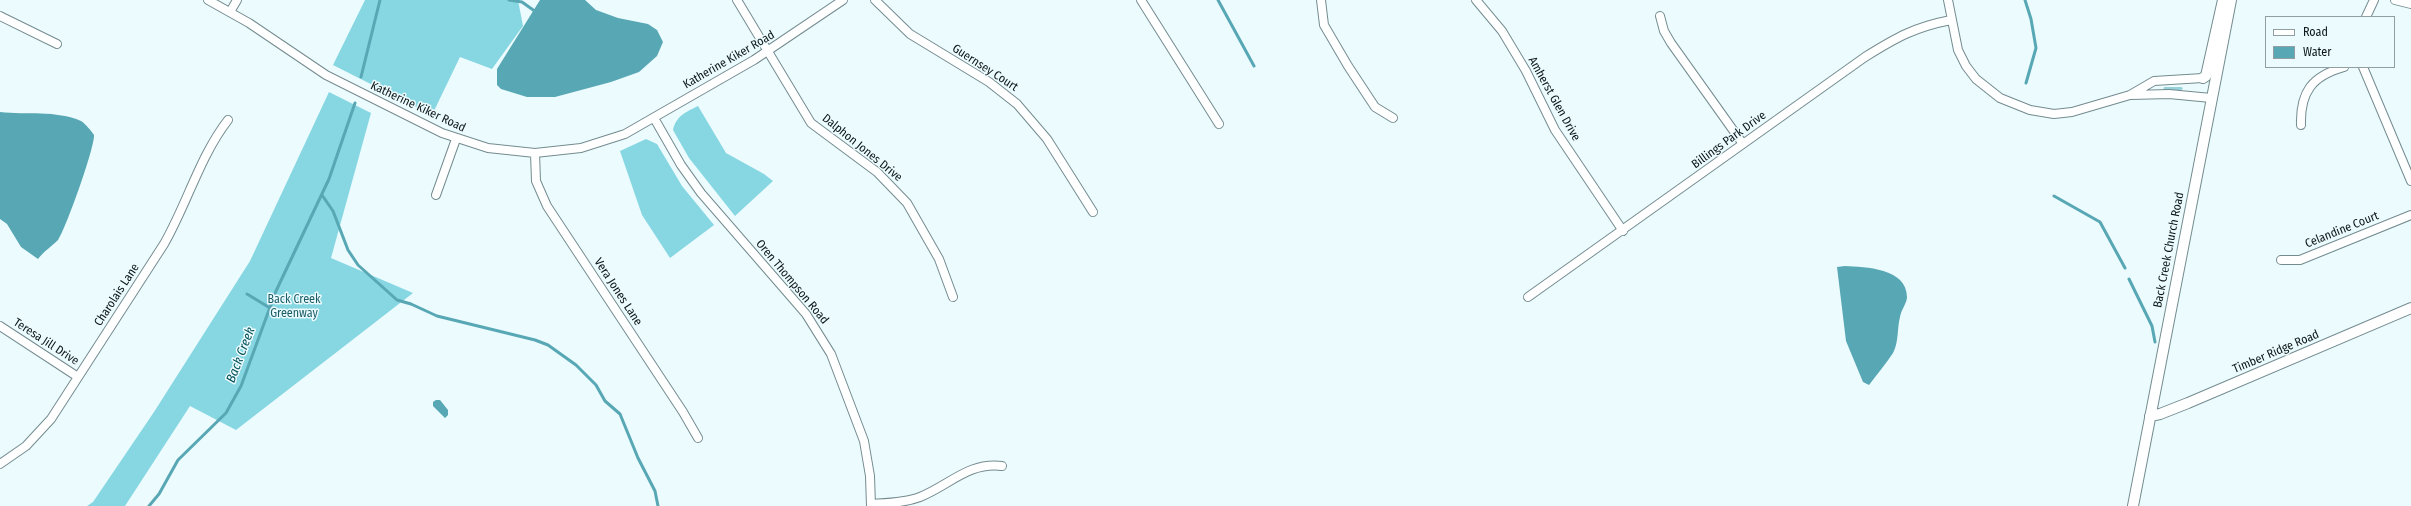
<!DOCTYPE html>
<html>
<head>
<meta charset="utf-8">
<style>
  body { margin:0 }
  #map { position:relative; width:2411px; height:506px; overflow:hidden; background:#ebfbfe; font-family:"Fira Sans Condensed",sans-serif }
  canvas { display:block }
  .legend { position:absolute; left:2265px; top:16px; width:130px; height:52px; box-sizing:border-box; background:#ebfbfe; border:1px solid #929fa2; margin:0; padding:5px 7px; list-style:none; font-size:12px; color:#0c1517 }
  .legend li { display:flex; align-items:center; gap:8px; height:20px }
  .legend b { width:20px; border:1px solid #929fa2 }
</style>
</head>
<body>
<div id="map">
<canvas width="2411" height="506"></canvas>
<ul class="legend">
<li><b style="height:5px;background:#fff"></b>Road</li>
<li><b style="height:11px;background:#58a7b4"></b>Water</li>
</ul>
</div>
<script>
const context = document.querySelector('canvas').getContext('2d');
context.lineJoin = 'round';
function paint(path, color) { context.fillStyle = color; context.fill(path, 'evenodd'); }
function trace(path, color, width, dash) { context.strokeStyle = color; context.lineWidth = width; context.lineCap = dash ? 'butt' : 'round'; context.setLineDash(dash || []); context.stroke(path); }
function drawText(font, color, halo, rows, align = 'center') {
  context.font = font + ' "Fira Sans Condensed",sans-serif'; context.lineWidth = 3; context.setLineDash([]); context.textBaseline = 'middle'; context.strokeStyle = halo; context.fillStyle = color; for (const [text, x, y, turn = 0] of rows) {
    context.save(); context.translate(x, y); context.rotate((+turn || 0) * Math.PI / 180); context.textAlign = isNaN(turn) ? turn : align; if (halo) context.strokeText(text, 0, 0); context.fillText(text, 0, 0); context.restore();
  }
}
paint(new Path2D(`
  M2164 87H2181L2183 88 2181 91H2163Z`), '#97d1db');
paint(new Path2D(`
  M365 0H518L523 26 492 69 460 57 432 115 333 65Z
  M329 92 371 113 331 258 413 293 236 430 190 406 125 506H87L93 502 154 412 250 261Z
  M698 106 726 153 764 174 773 181 735 216 689 158 673 130C676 116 686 112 698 106Z
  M646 139 657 144 682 186 714 225 670 258 642 215 620 151Z`), '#87d7e3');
paint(new Path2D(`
  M540 0H585L596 10 618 18 648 24 657 30 663 42 657 56 639 72 611 82 555 97H527L501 89 497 85V69Z
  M0 112C26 115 56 110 81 121 86 124 91 131 94 135 95 147 65 231 58 240 51 247 44 251 38 259L21 247 7 224 0 219Z
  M1845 266C1865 267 1907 268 1907 297 1907 303 1901 310 1900 317 1897 328 1899 342 1893 353 1886 364 1877 374 1869 385L1863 382 1846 341 1837 267Z
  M436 400H440L448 410V415L445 418 433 406V402Z`), '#58a7b4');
trace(new Path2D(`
  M509 0 522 2 536 12
  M1218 0 1254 66
  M2025 0 2031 19 2036 48 2026 83
  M361 77 380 0
  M322 195 333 211 348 250 358 265 397 300 411 304 437 316 535 340 548 345 576 365 596 385 605 401 620 414 638 458 655 491 658 506
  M2054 196 2100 222 2125 268
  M2129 279 2152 326 2155 342
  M247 294 270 308
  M149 506 159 494 178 460 226 413 241 386 276 291 329 179 355 103`), '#58a7b4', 3);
const minor = new Path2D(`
  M208 0 249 23 326 75 442 133 488 148 535 153 581 148 625 134 754 60 843 0
  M737 0 811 123 877 172 907 203 939 259 953 297
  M875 0 910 34 989 82 1017 104 1047 139 1093 212
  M1141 0 1219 124
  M1321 0 1324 25 1348 66 1375 107 1393 118
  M1476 0 1502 31 1526 71 1555 130 1623 231
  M1948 0 1958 50 1966 66 1976 79 2000 98 2030 110 2054 114 2072 112 2130 95 2154 81 2203 78
  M2395 0 2411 4
  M230 12 237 0
  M0 16 57 44
  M1660 16 1664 31 1671 43 1743 144
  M2366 17 2374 0
  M2363 67 2411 181
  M2131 95 2169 94 2211 98
  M654 118 681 165 701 193 806 314 831 354 864 441 870 476 871 506
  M2301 125C2300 92 2312 76 2344 67
  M535 153 536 181 547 206 683 412 698 438
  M436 195 456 139
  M2281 260H2300L2411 215
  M1528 297 1865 57C1897 37 1915 27 1951 20
  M0 326 78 377
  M0 464 26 446 51 419 164 244C187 204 200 156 228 120
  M871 504C887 503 904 503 920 497 950 485 968 462 1002 466`);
const tertiary = new Path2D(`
  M2203 78 2206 76 2223 0
  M2150 416 2160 414 2188 403 2411 308
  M2133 506 2231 0`);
trace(minor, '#748c90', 10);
trace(tertiary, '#748c90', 12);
trace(minor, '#fff', 8);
trace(tertiary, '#fff', 10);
drawText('12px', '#0c1517', '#ebfbfe', [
  ["Katherine Kiker Road",729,60,-30],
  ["Guernsey Court",985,68,33],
  ["Amherst Glen Drive",1554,99,61],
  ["Katherine Kiker Road",418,107,25],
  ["Billings Park Drive",1729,140,-36],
  ["Dalphon Jones Drive",862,148,39],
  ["Celandine Court",2342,230,-22],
  ["Back Creek Church Road",2169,250,-79],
  ["Oren Thompson Road",792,282,50],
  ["Vera Jones Lane",618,292,57],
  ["Charolais Lane",117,295,-57],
  ["Teresa Jill Drive",46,342,33],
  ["Timber Ridge Road",2276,352,-23]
]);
drawText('12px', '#1b5d67', '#ebfbfe', [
  ["Back Creek",294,300],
  ["Greenway",294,314]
]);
drawText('italic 13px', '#024e57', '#ebfbfe', [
  ["Back Creek",241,355,-69]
]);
</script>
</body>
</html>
